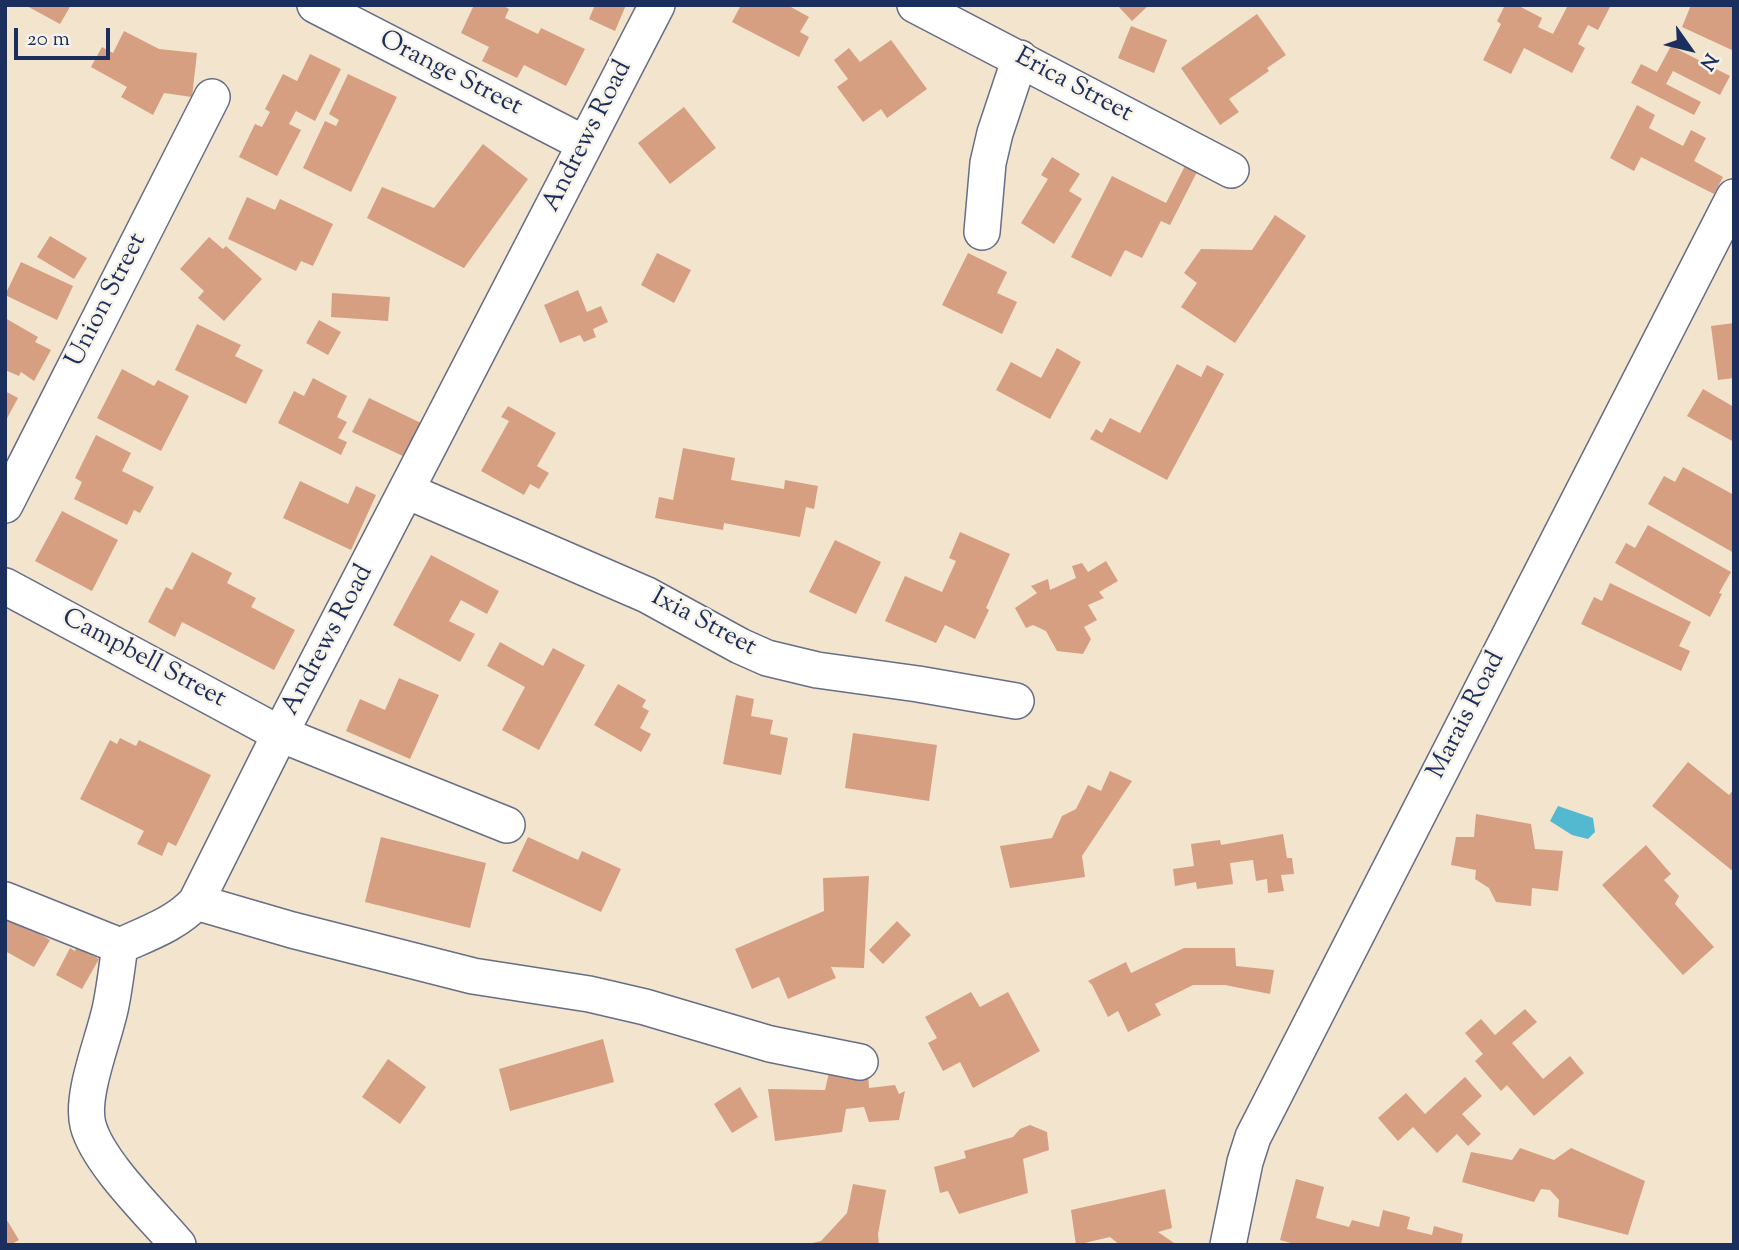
<!DOCTYPE html>
<html>
<head>
<meta charset="utf-8">
<style>
  body { margin:0 }
  #map { position:relative; width:1739px; height:1250px; overflow:hidden; background:#f3e4cd; font-family:"Sorts Mill Goudy",serif }
  canvas { display:block }
  .frame { position:absolute; inset:0; border:7px solid #1b2f5e; pointer-events:none }
  .north { position:absolute; left:1655px; top:14px; width:70px; height:70px; -webkit-text-stroke:5px #f7f3e8; paint-order:stroke; rotate:124deg; font-size:19px; font-weight:700; line-height:28px; text-align:center; color:#1b2f5e }
  .north::after { content:''; display:block; margin:auto; width:24px; height:32px; background:#1b2f5e; clip-path:polygon(50% 0,100% 100%,50% 72%,0 100%) }
  .scale { position:absolute; left:14px; top:28px; width:96px; height:32px; box-sizing:border-box; border:4px solid #1b2f5e; border-top:0; padding-left:9px; font-size:21px; line-height:24px; white-space:nowrap; color:#1b2f5e; -webkit-text-stroke:5px #f7f3e8; paint-order:stroke }
</style>
</head>
<body>
<div id="map">
<canvas width="1739" height="1250"></canvas>
<div class="frame"></div>
<div class="north">N</div>
<div class="scale">20 m</div>
</div>
<script>
const context = document.querySelector('canvas').getContext('2d');
context.lineJoin = 'round';
function paint(path, color) { context.fillStyle = color; context.fill(path, 'evenodd'); }
function trace(path, color, width, dash) { context.strokeStyle = color; context.lineWidth = width; context.lineCap = dash ? 'butt' : 'round'; context.setLineDash(dash || []); context.stroke(path); }
function drawText(font, color, halo, rows, align = 'center') {
  context.font = font + ' "Sorts Mill Goudy",serif'; context.lineWidth = 5; context.setLineDash([]); context.textBaseline = 'middle'; context.strokeStyle = halo; context.fillStyle = color; for (const [text, x, y, turn = 0] of rows) {
    context.save(); context.translate(x, y); context.rotate((+turn || 0) * Math.PI / 180); context.textAlign = isNaN(turn) ? turn : align; if (halo) context.strokeText(text, 0, 0); context.fillText(text, 0, 0); context.restore();
  }
}
paint(new Path2D(`
  M1558 806 1593 818 1595 832 1588 839 1572 835 1550 821Z`), '#52b9d0');
paint(new Path2D(`
  M25 5H71L60 24Z
  M474 5H502L509 9 505 18 538 34 541 28 585 49 566 86 524 65 517 78 482 61 489 47 461 33Z
  M595 5H626L615 31 589 19Z
  M741 5H792L791 7 809 17 800 32 809 37 799 57 732 22Z
  M1117 5H1149L1132 21Z
  M1505 5H1517L1542 18 1538 27 1553 34 1568 5 1610 7 1598 30 1588 25 1578 44 1585 48 1572 73 1524 48 1511 74 1483 60 1501 24 1497 21Z
  M1691 5H1734V51L1682 27Z
  M1257 14 1286 55 1267 68 1269 71 1229 99 1239 112 1220 125 1181 68Z
  M1131 26 1167 40 1154 73 1118 58Z
  M124 31 159 49 197 53 192 97 164 93 153 115 121 97 127 87 91 67 102 47 113 53Z
  M891 40 927 89 887 118 881 109 863 122 837 87 848 79 834 60 849 48 860 62Z
  M1671 46 1730 76 1720 95 1673 71 1666 84 1701 102 1694 115 1631 83 1641 64 1657 72Z
  M310 54 341 69 315 121 296 111 289 124 301 130 277 176 239 157 255 124 262 127 270 112 265 109 283 74 297 81Z
  M348 74 397 97 351 192 303 168 325 121 336 126 339 120 329 114Z
  M1637 105 1655 115 1649 128 1683 146 1691 130 1706 138 1694 161 1723 177 1714 194 1641 157 1634 171 1610 158Z
  M684 107 716 148 670 184 638 143Z
  M483 144 528 179 464 268 367 218 382 187 434 208Z
  M1052 157 1080 174 1069 191 1082 199 1054 244 1021 223 1048 179 1041 175Z
  M1185 166 1197 172 1170 225 1161 221 1142 258 1125 250 1111 277 1071 257 1112 176 1166 203Z
  M247 197 275 210 280 199 333 224 313 266 301 261 296 271 228 239Z
  M1275 215 1306 236 1235 343 1181 307 1197 283 1184 273 1201 249 1252 250Z
  M50 236 87 258 74 279 37 257Z
  M209 237 223 249 226 246 262 279 224 321 198 298 204 291 180 269Z
  M657 253 691 270 674 303 641 285Z
  M968 253 1007 272 997 293 1017 302 1002 334 942 305Z
  M21 262 73 286 57 320 5 295Z
  M578 290 587 312 601 306 608 322 593 329 596 337 584 342 580 335 560 343 544 305Z
  M332 293 390 297 388 321 331 317Z
  M5 318 38 337 35 342 51 350 34 381 21 372 19 376 5 370Z
  M319 320 341 332 328 355 306 343Z
  M1734 323V378L1718 380 1711 326Z
  M197 324 241 345 235 356 263 370 246 404 175 370Z
  M1057 348 1081 362 1050 419 996 390 1011 362 1041 378Z
  M1177 364 1201 377 1207 365 1224 374 1167 480 1090 439 1096 429 1102 433 1110 418 1140 433Z
  M122 369 154 386 158 380 189 396 161 451 97 418Z
  M313 378 347 396 337 417 347 422 338 438 347 442 341 455 278 423 294 391 304 396Z
  M1703 389 1734 407V442L1687 416Z
  M5 391 18 398 5 422Z
  M369 398 423 424 407 458 352 432Z
  M508 406 556 433 537 466 549 473 539 489 530 484 524 495 481 471 509 421 501 417Z
  M96 435 131 453 122 471 154 487 140 513 134 510 127 525 74 499 82 482 75 478Z
  M683 448 735 458 731 480 784 489 785 480 818 486 814 509 806 507 800 537 724 523 723 530 655 518 659 497 673 500Z
  M1683 467 1734 495V553L1648 504 1664 476 1675 482Z
  M300 481 348 504 356 486 376 495 351 550 283 518Z
  M62 511 118 540 92 591 35 561Z
  M1648 525 1731 572 1719 593 1722 594 1710 617 1615 563 1626 543 1635 548Z
  M960 532 1010 554 986 608 989 610 975 639 945 625 936 643 885 621 905 576 942 592 956 561 949 558Z
  M835 540 881 562 856 614 809 592Z
  M192 552 232 573 227 583 256 598 251 607 295 630 274 670 182 622 175 637 148 622 166 587 172 590Z
  M431 555 499 591 487 614 461 600 449 621 475 634 460 662 393 625Z
  M1106 561 1118 581 1099 592 1104 598 1088 605 1097 620 1084 627 1091 639 1083 654 1057 651 1046 631 1033 625 1026 628 1015 608 1037 593 1031 586 1048 579 1050 590 1076 578 1072 566 1082 563 1088 572Z
  M1610 583 1691 622 1679 646 1690 651 1681 671 1581 624 1594 597 1602 601Z
  M500 642 543 666 553 648 585 665 539 750 502 730 525 687 487 666Z
  M399 678 439 695 410 759 346 731 360 699 385 710Z
  M618 684 646 700 642 707 649 711 640 728 651 734 641 752 594 725Z
  M736 695 754 699 751 716 773 720 770 734 788 738 781 775 723 764Z
  M853 733 937 745 929 801 845 788Z
  M120 738 136 746 139 740 211 775 176 846 168 842 162 856 137 844 144 831 80 799 110 740 117 744Z
  M1688 762 1729 795 1734 789V872L1652 806Z
  M1110 771 1132 781 1082 856 1085 877 1010 888 1000 846 1052 838 1062 816 1076 809 1088 785 1101 791Z
  M1476 814 1531 824 1535 849 1563 851 1558 891 1532 888 1531 906 1496 902 1489 888 1475 879 1476 870 1451 865 1456 837H1474Z
  M1283 834 1287 858H1292L1294 874 1281 875 1284 891 1268 893 1267 879 1256 881 1253 860 1230 863 1233 884 1197 889 1196 882 1175 886 1173 869 1194 866 1191 844 1220 840 1221 845Z
  M381 837 486 863 470 928 365 902Z
  M528 837 578 860 582 851 621 869 601 912 512 871Z
  M1646 845 1671 874 1664 880 1679 896 1675 904 1714 947 1683 975 1602 885Z
  M869 876 864 968 831 967 836 978 788 999 779 977 752 989 735 949 824 911 823 878Z
  M5 914 50 940 34 967 5 951Z
  M897 921 911 935 883 964 869 950Z
  M77 947 99 959 82 989 56 975 70 948 75 951Z
  M1184 948H1235L1236 966 1274 970 1270 994 1225 985H1193L1155 1004 1161 1015 1128 1032 1118 1011 1108 1017 1092 985 1088 981 1126 962 1131 973Z
  M971 992 980 1007 1008 992 1040 1051 973 1088 960 1062 943 1071 928 1043 937 1038 925 1017Z
  M1525 1009 1537 1022 1512 1043 1543 1079 1570 1056 1584 1073 1534 1116 1507 1085 1501 1091 1475 1061 1483 1054 1465 1033 1481 1019 1495 1035Z
  M603 1039 614 1082 510 1111 499 1069Z
  M388 1059 426 1087 400 1124 362 1097Z
  M830 1068 868 1073 869 1088 895 1085 899 1094 905 1091 899 1120 869 1122 864 1107 846 1109 842 1132 775 1141 768 1089 825 1090Z
  M1465 1077 1482 1096 1462 1114 1481 1134 1468 1146 1457 1134 1437 1153 1413 1127 1398 1141 1378 1118 1406 1093 1425 1114Z
  M740 1087 758 1117 732 1133 714 1104Z
  M1030 1125 1047 1132 1049 1150 1023 1159 1028 1193 959 1214 948 1191 940 1193 934 1167 966 1158 964 1151 1013 1137 1020 1129Z
  M1520 1148 1554 1160 1571 1148 1645 1181 1628 1235 1558 1217 1559 1200 1550 1190 1541 1189 1534 1202 1462 1182 1471 1152 1512 1160Z
  M1296 1179 1324 1187 1316 1218 1349 1227 1352 1220 1379 1227 1383 1210 1410 1217 1407 1229 1432 1235 1434 1226 1463 1234 1461 1245H1298L1280 1240Z
  M853 1184 886 1190 878 1234 879 1245H803L821 1241 847 1213Z
  M1165 1189 1172 1228 1158 1232 1177 1245H1120L1110 1237 1076 1245 1071 1210Z
  M5 1217 19 1240 10 1245H5Z`), '#d69f82');
const minor = new Path2D(`
  M315 5 585 144
  M915 5 1231 170
  M982 232 988 163 995 133 1020 58
  M407 491 647 595 740 646 767 658 817 670 918 684 1016 701
  M5 505 212 97
  M5 586 280 734 507 825
  M5 900 120 946
  M196 902 292 930 473 976 589 994 645 1007 770 1044 860 1062
  M178 1245C152 1214 98 1163 88 1125 80 1094 105 1037 111 1005 115 985 117 966 120 946 146 934 176 924 196 902L280 734 657 5
  M1228 1245 1245 1162 1253 1137 1734 197`);
trace(minor, '#676e85', 38);
trace(minor, '#fff', 35);
drawText('26px', '#1b2f5e', '#f7f3e8', [
  ["Orange Street",450,75,27],
  ["Erica Street",1073,87,28],
  ["Andrews Road",589,137,-63],
  ["Union Street",108,301,-63],
  ["Ixia Street",703,624,28],
  ["Andrews Road",329,641,-62],
  ["Campbell Street",143,660,28],
  ["Marais Road",1468,716,-63]
]);
</script>
</body>
</html>
